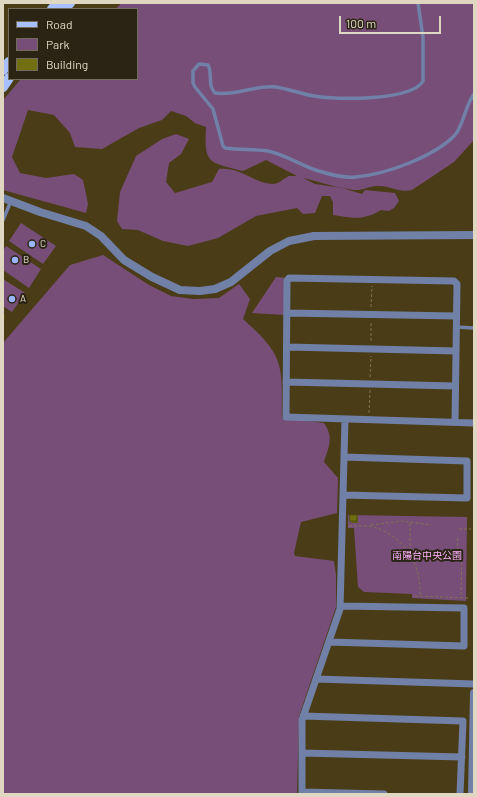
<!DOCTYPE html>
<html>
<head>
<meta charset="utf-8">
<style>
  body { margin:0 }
  #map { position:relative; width:477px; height:797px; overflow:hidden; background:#4b3c18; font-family:Barlow,sans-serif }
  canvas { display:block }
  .frame { position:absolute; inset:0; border:4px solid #e0d7c3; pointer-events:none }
  .legend { position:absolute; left:8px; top:8px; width:130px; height:72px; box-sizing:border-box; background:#2b2415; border:1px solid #736c5b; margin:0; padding:5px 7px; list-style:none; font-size:12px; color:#e0d7c3 }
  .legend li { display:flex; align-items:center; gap:8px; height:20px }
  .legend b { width:20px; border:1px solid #736c5b }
  .scale { position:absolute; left:339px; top:16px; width:102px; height:18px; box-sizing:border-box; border:2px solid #e0d7c3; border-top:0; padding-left:5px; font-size:12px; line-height:14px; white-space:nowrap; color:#e0d7c3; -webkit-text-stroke:3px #2b2415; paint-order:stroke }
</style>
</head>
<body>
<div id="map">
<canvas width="477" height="797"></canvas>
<div class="frame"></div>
<ul class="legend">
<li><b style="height:5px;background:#a8c1fe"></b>Road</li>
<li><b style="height:11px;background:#774e77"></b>Park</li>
<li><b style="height:11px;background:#726f13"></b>Building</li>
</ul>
<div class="scale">100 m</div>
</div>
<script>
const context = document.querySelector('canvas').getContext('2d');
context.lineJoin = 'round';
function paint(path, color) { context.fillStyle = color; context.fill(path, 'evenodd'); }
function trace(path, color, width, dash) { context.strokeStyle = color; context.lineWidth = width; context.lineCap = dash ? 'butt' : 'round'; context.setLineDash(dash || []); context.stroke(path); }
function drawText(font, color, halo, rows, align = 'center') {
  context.font = font + ' Barlow,"Noto Sans JP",sans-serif'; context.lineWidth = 4; context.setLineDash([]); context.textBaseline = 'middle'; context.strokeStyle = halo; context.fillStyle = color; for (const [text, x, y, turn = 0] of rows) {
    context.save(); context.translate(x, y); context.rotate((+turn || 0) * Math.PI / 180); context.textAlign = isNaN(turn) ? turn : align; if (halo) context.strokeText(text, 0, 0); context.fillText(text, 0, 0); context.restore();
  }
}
paint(new Path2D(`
  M121 3H474V140L454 162 412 190C399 193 391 186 379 186 371 185 362 191 354 190 337 188 320 182 303 178L315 184 342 188 362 194 365 190 395 193 399 201 394 208 389 211 381 210C363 221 353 218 333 215V202L330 196H322L315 213 303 214 297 208 256 216 218 238 188 246 163 241 138 230 122 229 117 221 120 192 136 156 162 139 176 134 189 139 181 154 169 163 166 182 175 193 212 182 219 169C241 167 253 183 272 184 279 184 283 179 289 176 291 176 296 176 297 176L266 160 243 171C209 162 204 165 206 127L195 123 186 116 171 111 162 120 139 128 102 149 75 147 70 133 54 115 28 110 12 157 20 173 46 178 74 174 83 180 88 204 86 213 3 190V100L21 79H137V9H116Z
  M21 223 56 246 43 264 9 241Z
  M6 246 41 269 29 288 3 270V251Z
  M103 255 149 285 171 296 193 299 219 298 239 284 250 299 243 319C285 356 282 365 282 418L324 423C334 438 329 446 324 462L338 478 337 513 301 522 294 553 295 556 334 561 336 575V607L299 716 297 794H3V343L70 265Z
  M276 277 286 278 285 315 252 313Z
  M3 279 25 293 12 312 3 306Z
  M348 515 467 517 466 601 412 598V594L364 592 358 587 354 528H348Z`), '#774e77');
trace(new Path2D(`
  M371 307 372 286
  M371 341V322
  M370 377 371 356
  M369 413 370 390
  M371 525 402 521 431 525
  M349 526H368
  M369 526C402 533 422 563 420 596
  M459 529H471
  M408 551H462L461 598
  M410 551V522
  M457 551 458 536
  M415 596 469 598`), '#807355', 1, [3, 2]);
trace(new Path2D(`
  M418 3 423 37V81C412 101 336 100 314 96 301 94 289 89 276 87 255 85 235 96 215 93 207 85 213 74 208 65L199 64 193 71V83L195 87 213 109 223 146 225 148C239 150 254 149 268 151 287 155 303 167 322 172 332 175 344 178 355 177 384 175 434 157 455 135 464 124 465 106 474 94
  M3 220 11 201
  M456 327 474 328`), '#7180a6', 3.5);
trace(new Path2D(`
  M287 313 456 316
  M287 347 456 351
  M286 382 455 386
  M455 422 457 284 454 281 289 278 287 281 286 417 474 423
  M343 495 467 498V461L344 457
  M329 642 464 646V608L341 606
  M316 679 474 684
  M303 716 463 721 460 794
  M302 753 462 757
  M302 792 384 794
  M302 794V720L340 609 345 419`), '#7180a6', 7);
trace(new Path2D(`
  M3 198 40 212 86 226 101 236 124 260 152 277 180 290 200 291 215 289 231 282 270 251 289 241 314 236 474 235
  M472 794 474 693`), '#7180a6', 8);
trace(new Path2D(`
  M52 9 58 3
  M64 9 70 3
  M3 70 9 62
  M3 87 9 78`), '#a8c1fe', 10);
paint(new Path2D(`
  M357 515 358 517V523H351L350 521Z`), '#625f10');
paint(new Path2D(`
  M3 312 6 317 3 322Z`), '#504e0d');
const building = new Path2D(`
  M350 515H357V521H350Z`);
paint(building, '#726f13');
trace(building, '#504e0d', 1);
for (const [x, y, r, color] of [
  [32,244,4,"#99b5fd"],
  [15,260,4,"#99b5fd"],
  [12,299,4,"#99b5fd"]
]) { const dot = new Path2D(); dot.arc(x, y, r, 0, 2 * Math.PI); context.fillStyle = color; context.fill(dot); trace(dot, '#2b2415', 1.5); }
drawText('10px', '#e0d7c3', '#2b2415', [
  ["C",40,244],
  ["B",23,260],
  ["A",20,299]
], 'left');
drawText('10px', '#fcb0fb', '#2b2415', [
  ["南陽台中央公園",427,556]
]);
</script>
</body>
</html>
